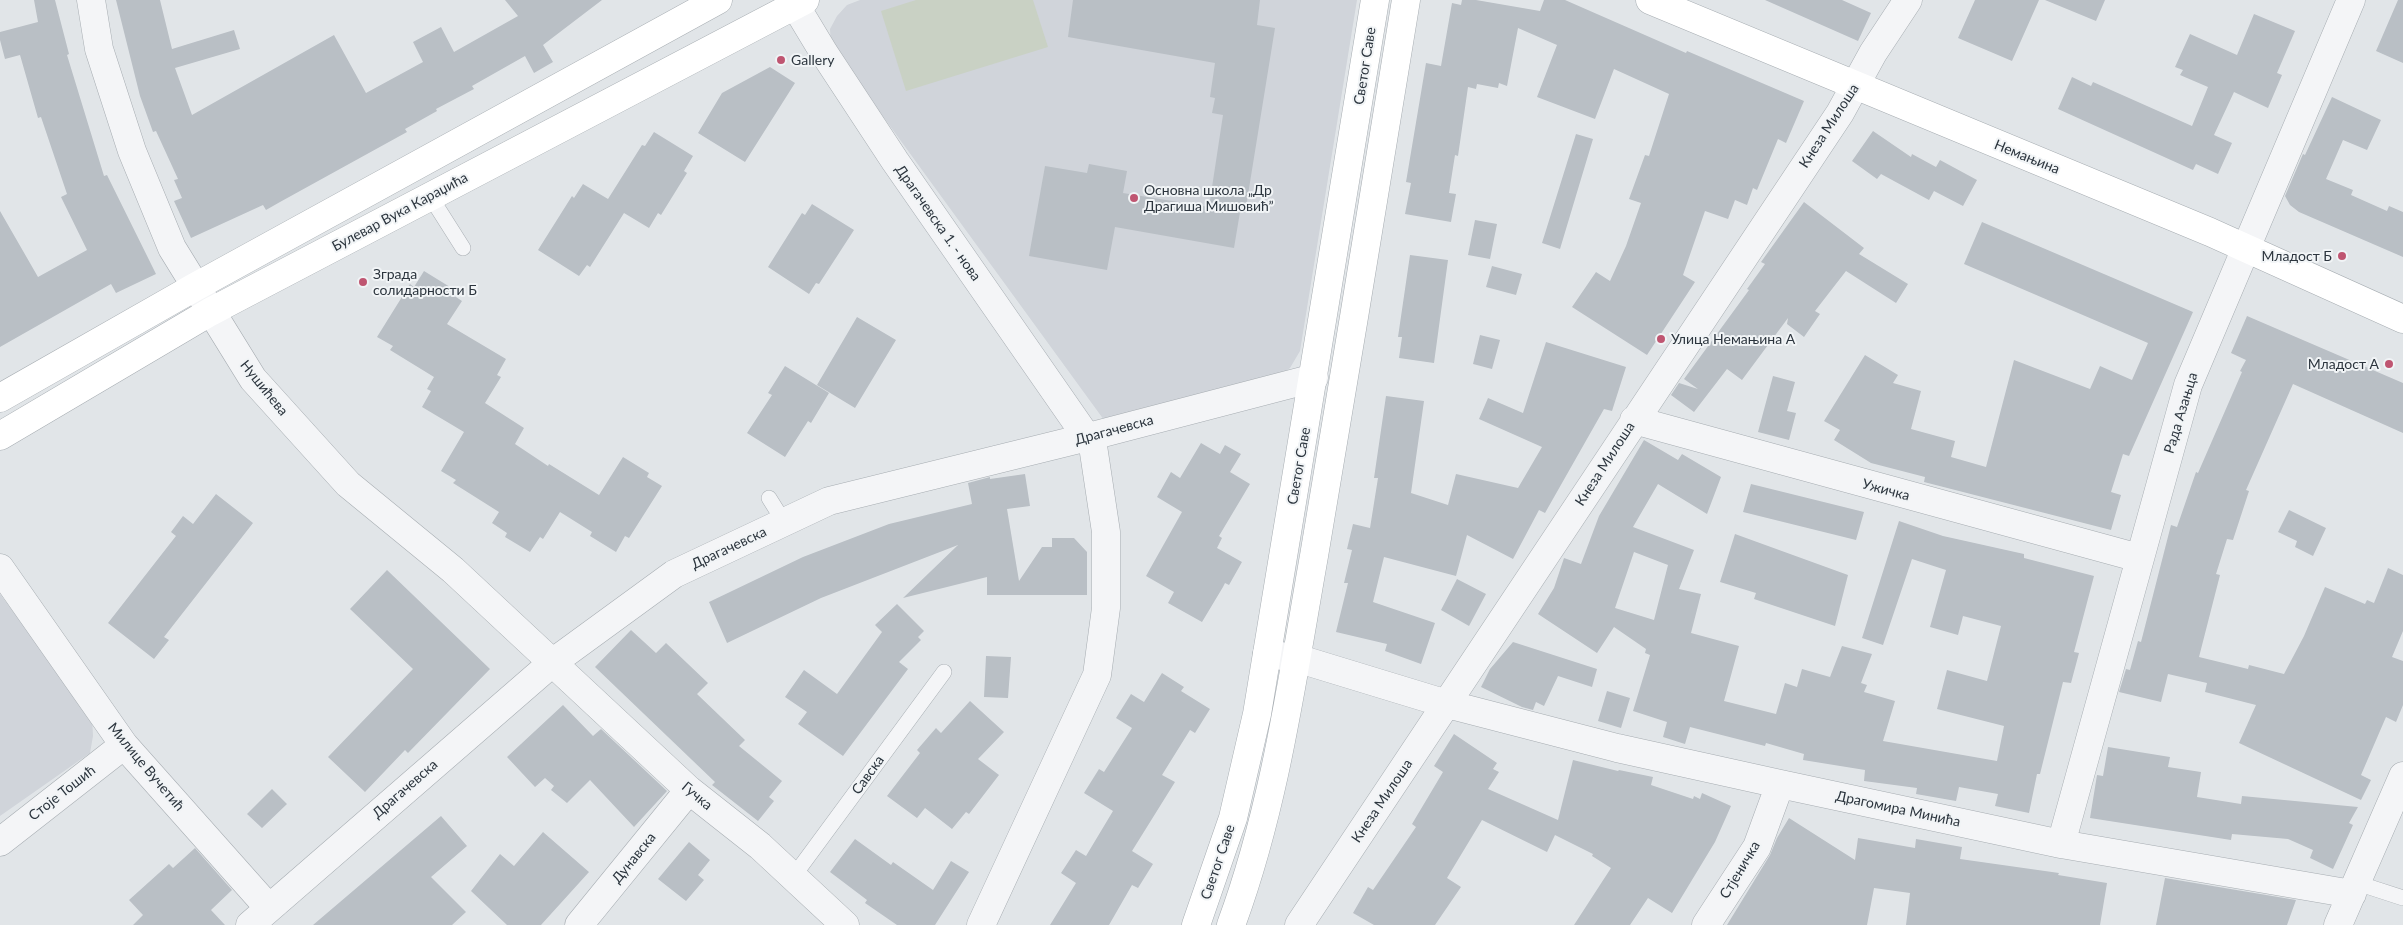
<!DOCTYPE html>
<html>
<head>
<meta charset="utf-8">
<style>
  body { margin:0 }
  canvas { display:block; background:#e1e5e8 }
</style>
</head>
<body>
<canvas width="2403" height="925"></canvas>
<script>
const context = document.querySelector('canvas').getContext('2d');
context.lineJoin = 'round';
function paint(path, color) { context.fillStyle = color; context.fill(path, 'evenodd'); }
function trace(path, color, width, dash) { context.strokeStyle = color; context.lineWidth = width; context.lineCap = dash ? 'butt' : 'round'; context.setLineDash(dash || []); context.stroke(path); }
function drawText(font, color, halo, rows, align = 'center') {
  context.font = font + ' Lato,sans-serif'; context.lineWidth = 4; context.setLineDash([]); context.textBaseline = 'middle'; context.strokeStyle = halo; context.fillStyle = color; for (const [text, x, y, turn = 0] of rows) {
    context.save(); context.translate(x, y); context.rotate((+turn || 0) * Math.PI / 180); context.textAlign = isNaN(turn) ? turn : align; if (halo) context.strokeText(text, 0, 0); context.fillText(text, 0, 0); context.restore();
  }
}
paint(new Path2D(`
  M860 0H1357L1300 351 1290 368 1277 378 1104 420 831 45 830 29 837 16 847 5Z
  M0 594 92 717 93 736 90 753 0 816Z`), '#d0d4da');
paint(new Path2D(`
  M916 0H1033L1048 47 906 91 881 11Z`), '#c9d1c4');
paint(new Path2D(`
  M34 0H55L69 54 67 55 104 176 107 175 156 274 116 293 111 284 0 347V211L38 277 87 250 61 197 67 194 41 117 38 118 20 55 5 59 0 40V32L38 22Z
  M116 0H160L172 49 234 30 240 49 175 68 192 115 334 35 366 93 423 62 413 42 441 27 454 52 518 16 505 0H602L543 45 553 62 534 73 525 56 472 86 474 89 436 109 437 111 405 129 407 132 280 202 266 210 263 205 191 238 174 201 182 198 174 180 178 179 156 131 153 132 140 96Z
  M1073 0H1260L1257 25 1275 28 1245 213 1240 212 1234 248 1115 227 1107 270 1029 256 1045 166 1087 173 1089 164 1127 171 1123 193 1209 207 1223 115 1212 113 1215 98 1210 97 1215 63 1068 37Z
  M1462 0H1476L1540 11 1544 0H1565L1686 53 1687 51 1804 101 1786 143 1778 139 1757 190 1753 188 1747 205 1735 200 1728 219 1705 211 1683 275 1695 282 1647 355 1572 307 1596 272 1610 281 1626 246 1641 203 1629 199 1645 155 1649 156 1669 94 1614 69 1595 119 1537 97 1557 45 1518 28 1507 86 1499 83 1498 88 1477 84 1476 89 1468 87 1458 156 1455 155 1449 193 1456 194 1451 222 1405 214 1411 183 1406 182 1426 63 1441 66 1452 3 1461 5Z
  M1765 0H1842L1871 13 1858 41Z
  M1975 0H2039L2012 61 1958 38Z
  M2045 0H2105L2096 21Z
  M2398 0H2403V63L2376 51Z
  M2254 14 2295 31 2277 73 2282 75 2268 108 2234 92 2214 135 2232 143 2218 174 2196 164 2193 170 2058 109 2072 77 2091 86 2093 82 2192 126 2208 87 2180 75 2183 70 2175 67 2190 34 2237 55Z
  M770 67 795 83 745 162 698 133 722 93Z
  M2332 97 2381 120 2367 150 2343 140 2326 179 2353 190 2351 195 2387 211 2389 206 2403 212V257L2299 212 2290 205 2285 196 2303 154 2305 155Z
  M1873 131 1911 157 1912 154 1936 167 1940 160 1977 180 1963 206 1934 191 1929 200 1881 174 1877 179 1852 161Z
  M654 132 693 156 684 171 687 173 661 215 658 213 649 228 624 213 590 267 587 265 579 276 538 250 572 196 574 198 583 184 608 199 642 145 645 146Z
  M1576 134 1593 139 1560 249 1542 243Z
  M1804 202 1864 248 1859 254 1908 284 1896 303 1846 271 1815 311 1820 314 1804 337 1787 324 1788 318 1742 380 1727 369 1694 412 1671 395 1679 383 1698 389 1684 379 1749 290 1747 289 1765 264 1761 262Z
  M812 204 854 230 819 284 816 283 809 294 768 267 802 213 805 215Z
  M1475 220 1497 224 1490 259 1468 255Z
  M1982 222 2193 312 2129 456 2123 454 2111 492 2121 495 2111 530 1924 482 1925 477 1871 463 1834 440 1840 430 1824 421 1865 355 1898 375 1893 383 1921 391 1911 429 1955 441 1951 457 1986 467 2014 360 2090 389 2100 366 2132 380 2148 343 1964 264Z
  M1410 255 1448 260 1434 363 1399 358 1402 337H1398Z
  M1492 266 1522 274 1516 295 1486 287Z
  M424 271 450 287 447 291 462 301 447 324 506 359 497 375 501 377 485 403 524 428 515 444 548 466 549 464 599 495 623 457 649 473 647 477 662 486 629 538 625 536 616 552 590 536 592 532 560 512 543 539 540 537 530 552 505 537 507 533 492 523 499 512 453 483 456 480 441 471 464 432 422 407 431 391 427 389 434 377 390 350 393 346 377 337 410 284 414 287Z
  M2247 316 2403 383V433L2293 384 2246 490 2249 491 2233 540 2227 539 2216 574 2220 575 2199 657 2248 669 2249 665 2284 674 2304 636 2325 587 2365 604 2367 600 2374 603 2388 568 2403 575V631L2392 657 2403 661V705L2396 722 2386 717 2361 775 2371 780 2361 800 2239 743 2256 705 2205 692 2207 683 2168 674 2161 702 2119 692 2126 669 2130 670 2138 641 2141 642 2171 525 2177 527 2196 472 2198 473 2242 372 2240 371 2246 360 2231 353Z
  M857 317 896 340 855 408 817 385Z
  M1480 335 1500 340 1492 369 1473 364Z
  M1546 342 1626 367 1612 411 1604 409 1545 513 1539 510 1513 559 1467 535 1456 576 1384 557 1373 602 1435 623 1421 664 1385 651 1387 644 1336 632 1348 583H1344L1352 550 1347 549 1353 524 1370 528 1378 478H1374L1386 396 1424 401 1411 493 1448 505 1456 474 1518 488 1542 447 1479 419 1488 398 1523 413Z
  M785 366 829 393 811 423 808 421 785 457 747 433 772 395 768 393Z
  M1773 376 1795 382 1787 411 1796 413 1789 440 1758 432Z
  M1644 440 1678 460 1682 454 1721 477 1707 514 1658 484 1633 527 1694 550 1679 589 1701 594 1691 633 1739 646 1724 701 1776 714 1785 683 1797 687 1802 669 1830 677 1842 646 1872 654 1861 683 1867 685 1864 692 1895 701 1883 741 1997 761 2004 726 1937 709 1947 670 1987 681 2001 626 1963 616 1958 635 1930 627 1946 570 1912 559 1883 645 1862 638 1899 521 1943 536 2024 554V558L2094 576 2074 652 2079 653 2071 683 2063 682 2040 774H2037L2029 813 1995 806 1998 794 1959 787 1956 801 1916 794 1917 788 1864 781 1865 770 1803 760 1804 754 1766 743 1765 746 1690 727 1685 744 1663 737 1667 722 1633 711 1650 655 1645 653 1646 649 1614 627 1597 653 1538 614 1554 588 1564 558 1581 564 1599 516ZM1634 552 1668 565 1654 620 1615 608Z
  M1201 443 1220 454 1225 445 1241 454 1230 472 1250 484 1219 536 1222 538 1217 548 1242 562 1229 585 1225 583 1223 587 1202 622 1168 603 1174 592 1146 576 1182 512 1157 497 1171 472 1180 478Z
  M1025 474 1030 506 1007 509 1019 581 1042 547H1052V538H1074L1087 552V595H987V577L903 598 958 545 821 598 727 643 709 602 803 557 889 524 972 504 968 483 990 477V479Z
  M1751 484 1864 512 1856 540 1743 512Z
  M216 494 253 523 164 637 169 640 154 659 108 623 176 536 171 532 183 516 193 524Z
  M2289 510 2326 528 2313 556 2295 547 2297 541 2278 532Z
  M1735 534 1848 575 1835 626 1754 599 1756 593 1720 582Z
  M387 570 490 669 408 753 405 750 365 792 328 757 413 669 350 609Z
  M1457 579 1486 594 1469 626 1441 610Z
  M897 604 924 631 918 637 921 640 899 662 908 669 843 756 798 724 807 712 785 697 804 670 837 694 882 632 875 625Z
  M631 630 656 653 666 643 708 683 697 694 745 740 739 746 782 781 769 797 774 801 758 821 712 785 715 782 595 667Z
  M1513 642 1597 669 1592 687 1558 676 1544 706 1536 702 1533 710 1522 707 1481 687 1490 669Z
  M986 656 1011 657 1008 698 984 697Z
  M1162 673 1184 687 1181 691 1210 709 1195 733 1190 730 1162 775 1175 782 1132 851 1153 864 1138 888 1132 885 1109 925H1050L1076 883 1061 873 1076 850 1086 856 1113 811 1084 793 1099 769 1104 772 1132 728 1116 718 1131 694 1144 702Z
  M1607 691 1630 698 1621 728 1598 721Z
  M970 701 1004 732 978 759 999 775 969 814 966 812 952 829 925 808 917 818 887 796 920 753 917 750 936 728 941 733Z
  M563 705 593 736 601 729 667 791 634 827 590 780 567 803 551 790 554 786 545 778 535 787 507 757Z
  M1454 734 1497 763 1493 769 1499 772 1488 789 1558 820 1573 760 1618 771 1619 770 1653 777 1651 785 1693 799 1694 796 1700 799 1702 793 1731 806 1715 842 1672 913 1648 898 1630 925H1574L1611 868 1592 856 1593 854 1555 835 1547 852 1482 820 1447 878 1461 887 1435 925H1374L1353 913 1368 887 1373 890 1416 827 1412 824 1443 772 1434 766Z
  M2108 747 2170 757 2168 767 2201 772 2197 797 2241 804 2242 796 2358 807 2349 823 2353 825 2333 869 2310 858 2313 850 2288 839 2232 834 2231 840 2090 818 2097 775 2103 776Z
  M272 789 287 804 262 828 247 814Z
  M441 816 467 846 431 877 466 912 452 925H313Z
  M1789 818 1855 860 1858 838 1915 848 1916 839 1962 847 1960 859 2059 873 2058 875 2107 883 2100 925H1906L1910 893 1874 888 1867 925H1727L1770 855 1777 838Z
  M543 832 589 872 541 925H507L471 891 500 854 514 866Z
  M855 839 891 865 893 862 933 890 951 861 969 872 935 925H897L865 903 867 900 830 872Z
  M689 842 710 860 698 875 704 880 686 901 658 879Z
  M195 848 232 890 211 910 225 925H133L143 915 129 900 169 864 173 868Z
  M2165 878 2296 900 2287 925H2156Z`), '#b9bfc5');
const lane = new Path2D(`
  M430 196 463 248
  M769 498 784 522
  M793 877 944 672
  M2357 883 2403 898`);
const street = new Path2D(`
  M91 0 99 49 132 151 172 248 253 379 348 484 453 570 689 790 760 846 845 925
  M792 0 824 53 895 161 1093 446 1106 532V608L1097 675 981 925
  M1634 420 2139 558
  M0 568 124 745 268 907
  M1267 654 1296 658 1447 704 1617 748 1780 784 2061 844 2352 894
  M0 842 124 745
  M2061 844 2188 385 2351 0
  M250 925 552 663 674 574 829 501 1088 437 1314 378
  M579 925 689 790
  M1299 925 1840 113 1873 53 1908 0
  M1706 925 1757 847 1780 784
  M2338 925 2403 776`);
const secondary = new Path2D(`
  M1650 0 2210 232 2403 319
  M0 398 195 287 718 0
  M0 436 210 312 805 0
  M1196 925 1233 818 1257 714 1375 0
  M1231 925C1275 806 1292 680 1314 556 1346 371 1375 185 1406 0`);
trace(lane, '#a7adb2', 16);
trace(street, '#a7adb2', 29);
trace(secondary, '#a7adb2', 29);
trace(lane, '#f4f5f7', 15);
trace(street, '#f4f5f7', 28);
trace(secondary, '#fff', 28);
for (const [x, y, r, color] of [
  [781,60,5,"#bf5571"],
  [1134,198,5,"#bf5571"],
  [2342,256,5,"#bf5571"],
  [363,282,5,"#bf5571"],
  [1661,339,5,"#bf5571"],
  [2389,364,5,"#bf5571"]
]) { const dot = new Path2D(); dot.arc(x, y, r, 0, 2 * Math.PI); context.fillStyle = color; context.fill(dot); trace(dot, '#f1f4f6', 2); }
drawText('14px', '#2c353e', '#f1f4f6', [
  ["Gallery",791,60],
  ["Основна школа „Др",1144,190],
  ["Драгиша Мишовић”",1144,206],
  ["Младост Б",2332,256,"right"],
  ["Зграда",373,274],
  ["солидарности Б",373,290],
  ["Улица Немањина А",1671,339],
  ["Младост А",2379,364,"right"]
], 'left');
drawText('14px', '#2c353e', '#f1f4f6', [
  ["Светог Саве",1365,66,-81],
  ["Кнеза Милоша",1829,126,-57],
  ["Немањина",2027,157,22],
  ["Булевар Вука Караџића",400,212,-28],
  ["Драгачевска 1. - нова",938,223,55],
  ["Нушићева",264,388,51],
  ["Рада Азањца",2181,413,-73],
  ["Драгачевска",1114,430,-15],
  ["Кнеза Милоша",1605,464,-57],
  ["Светог Саве",1299,466,-80],
  ["Ужичка",1886,490,15],
  ["Драгачевска",729,548,-25],
  ["Милице Вучетић",146,767,50],
  ["Савска",868,775,-54],
  ["Драгачевска",405,789,-41],
  ["Стоје Тошић",62,793,-38],
  ["Гучка",697,796,40],
  ["Кнеза Милоша",1382,801,-56],
  ["Драгомира Минића",1898,809,12],
  ["Дунавска",634,858,-51],
  ["Светог Саве",1218,862,-71],
  ["Стјеничка",1740,870,-59]
]);
</script>
</body>
</html>
